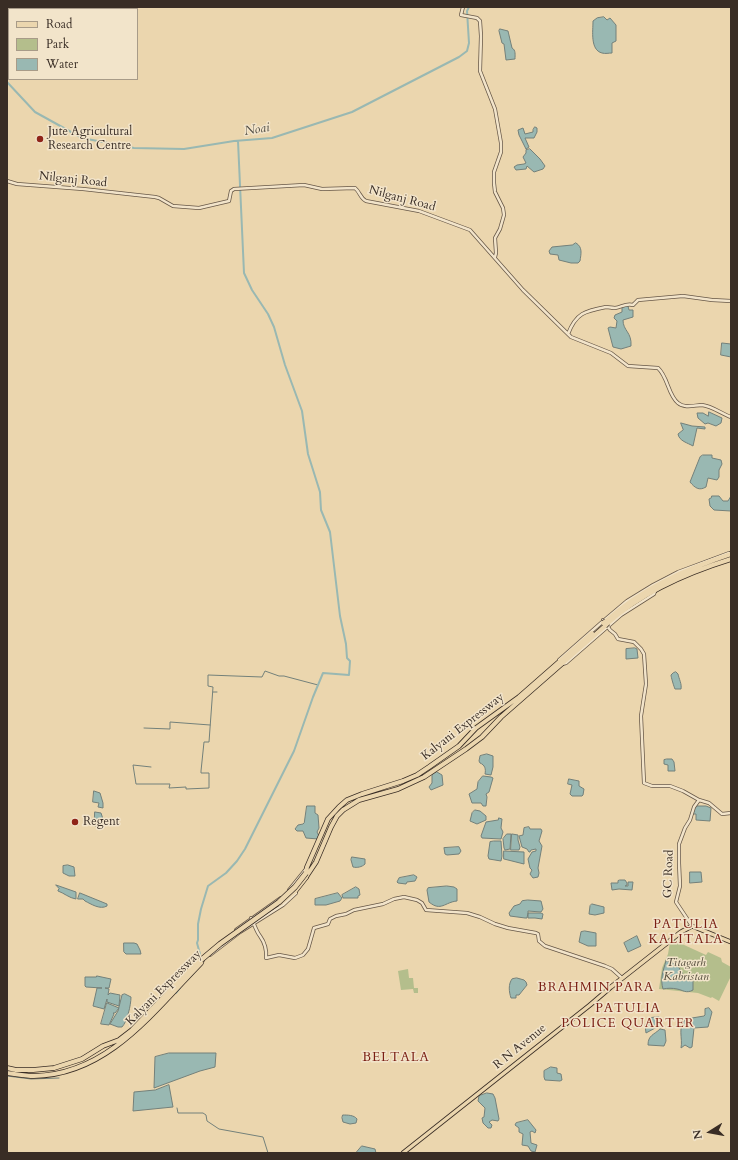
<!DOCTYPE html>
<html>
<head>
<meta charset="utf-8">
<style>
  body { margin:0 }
  #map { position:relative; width:738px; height:1160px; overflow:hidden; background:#ebd6ae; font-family:Cardo,serif }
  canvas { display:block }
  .frame { position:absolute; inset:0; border:8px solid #392d25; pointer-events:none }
  .legend { position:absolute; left:8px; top:8px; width:130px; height:72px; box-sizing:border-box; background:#f2e4ca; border:1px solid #a89b88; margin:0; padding:5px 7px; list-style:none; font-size:12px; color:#392d25 }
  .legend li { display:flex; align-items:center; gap:8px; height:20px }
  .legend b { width:20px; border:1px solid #a89b88 }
  .north { position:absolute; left:690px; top:1112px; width:40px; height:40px; -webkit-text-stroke:3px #f2e4ca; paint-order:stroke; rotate:259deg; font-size:11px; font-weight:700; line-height:16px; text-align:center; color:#392d25 }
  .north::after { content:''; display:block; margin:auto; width:14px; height:18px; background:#392d25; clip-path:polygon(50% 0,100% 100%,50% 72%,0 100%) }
</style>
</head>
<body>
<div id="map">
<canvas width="738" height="1160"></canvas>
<div class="frame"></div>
<ul class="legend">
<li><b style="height:5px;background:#ebd6ae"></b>Road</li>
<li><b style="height:11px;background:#b4be8c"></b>Park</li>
<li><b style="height:11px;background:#99b8b2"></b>Water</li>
</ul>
<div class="north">N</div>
</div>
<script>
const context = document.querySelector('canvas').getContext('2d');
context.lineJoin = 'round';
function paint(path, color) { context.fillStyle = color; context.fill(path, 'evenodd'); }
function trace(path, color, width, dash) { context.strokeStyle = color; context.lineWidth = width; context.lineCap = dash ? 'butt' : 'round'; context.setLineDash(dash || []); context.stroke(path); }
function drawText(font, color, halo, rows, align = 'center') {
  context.font = font + ' Cardo,serif'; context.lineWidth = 3; context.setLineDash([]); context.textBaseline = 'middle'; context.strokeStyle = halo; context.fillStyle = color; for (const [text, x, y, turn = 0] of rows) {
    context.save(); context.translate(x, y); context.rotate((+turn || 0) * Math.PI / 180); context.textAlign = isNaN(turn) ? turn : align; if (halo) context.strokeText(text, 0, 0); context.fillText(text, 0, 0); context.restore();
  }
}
paint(new Path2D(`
  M675 938 682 944 706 955 708 952 721 958 722 962 731 967V976L719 1001 712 997 711 998 698 993 659 989 662 968 668 954 670 942Z
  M408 969 409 978H413L414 988H418V993H414L413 989 401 990 398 971Z`), '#b4be8c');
const water = new Path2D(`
  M604 17 607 20 610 18 616 25V41L612 43V53C609 53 605 54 602 53 590 50 593 31 593 21L597 18Z
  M500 29 508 31 512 48C516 50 515 55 515 59L506 60 504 44 502 43 499 31Z
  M535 127 537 128V132L534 138H525L529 147 526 149 519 135 518 130 523 128 525 134 533 132V130Z
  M530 149 540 159 545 166 543 169 534 172 527 166 526 169 516 170 514 167 517 165 524 164 526 163 523 157 526 153V150Z
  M576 243C583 247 581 254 580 261L578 263H571L559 260 558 255 550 254 549 251 552 247 572 245Z
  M624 306H628L629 310H633V317L623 320C623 331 632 332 631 346L621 349 613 347 608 328 610 327 616 328 617 321 614 318 615 315 622 312V307Z
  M722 343 731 344V357L721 355Z
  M709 412 722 418 721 423 716 426 708 423 705 424 698 418 697 413H703L708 416Z
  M681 423 692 426 705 427V429L697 428 693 446C688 443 679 441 678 434L683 430Z
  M703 455H712V458L721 460 722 464 719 470V477L717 480 708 478 706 487C699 491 695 488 690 482L700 457Z
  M712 496H719L723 501H728L731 496V511L714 510 710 506 709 499 711 498Z
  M635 648 637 649 638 658 626 659V649Z
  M676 672 678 674C679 679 682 684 681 689H675C674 687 671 677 671 675L673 673Z
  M487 754 493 756V767L491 775 485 774C486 769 485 765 480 763L479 761 480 756Z
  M667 759H672L674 762 675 771H668V765L664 764V760Z
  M437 772 442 775 443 785 431 790 429 787 432 783V775Z
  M483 776 491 777 493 778 489 792 486 794 487 797 486 806H483L481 803H472L469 794 477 789 478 782Z
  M569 779 579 781V786L584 789 583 795 582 796H572L570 794 572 785 568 784Z
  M94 791 100 793 103 803V808L98 807 99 803 93 802Z
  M307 806H315V813L318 815 319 828 317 832 319 836 318 839 306 838 303 831H297L295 829 298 825 303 824 304 823Z
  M695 806H706L711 808 710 821 696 820V814H693Z
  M475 810 480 811 486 816V820L477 824 470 821 472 813Z
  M95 812 101 813 103 819 102 827 91 825V820L94 819Z
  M499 818 502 819 501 828 503 832 501 839 482 838 481 836 486 822 498 820Z
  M529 827 530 829H541L542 831 539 841 542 846 538 868 539 873 538 877 533 878 530 874 532 870 530 868 528 859 532 852 536 851V849L531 850 530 852H529L527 849 522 847 519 836 523 835 524 828Z
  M507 834H511L510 849 505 850 504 848 503 839Z
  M512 834 518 835V840L520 847 519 850H511Z
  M494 841H501L502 856 501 861 489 859 488 856 490 842Z
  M459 847 461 851 459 854 447 855 445 854 444 848Z
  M504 851 524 852V864L504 859Z
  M352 857 365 859V864C362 867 357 868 353 867L351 860Z
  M68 865 74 867 75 876H69L63 873V866Z
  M690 872H701L702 882 690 883Z
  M414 875 417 877 415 881 407 882 406 884 398 883 397 882 399 878Z
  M620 880H625L627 883V885L625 886H628V882H633L632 890 619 889 612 890 611 883H618V881Z
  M56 885 76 892V899C69 898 64 893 58 891V890L59 889Z
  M447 886 454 887 457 889V901C445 902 441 912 429 902L427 890 428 888Z
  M356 887 359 889 360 895 358 896V898H343L342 895Z
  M80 893 107 904V906C100 910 91 904 85 901L83 899H78Z
  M338 893 342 898 340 901 326 905H315V899Z
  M528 900 541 901 543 909 541 912 528 911V913H541L543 914 542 919 535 918H528V913L527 918H525L510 916 509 913 514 906 520 904 522 901Z
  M592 904 604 907V913L595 915 589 914 590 906Z
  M585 931 596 933V946H588L579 942 581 932Z
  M637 936 641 946 628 952 624 943Z
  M124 943H134L137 944 140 950 141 954H126L124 952Z
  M666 961C676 963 680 967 684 977H690L693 980V990C686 994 683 990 677 989 672 988 668 988 663 989 660 979 663 971 666 961Z
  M97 976 111 979 109 988H105L109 989 108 995 110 993 120 995 119 1006 107 1002V999L104 1009 93 1006 97 988H102L86 987 85 986V977H96Z
  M517 978 524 980 526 982 527 985 519 995H516V998H511C509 992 508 984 512 979Z
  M125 994 131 997C131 1005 127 1022 122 1027H118L110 1024 118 1011 122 995Z
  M107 1003 119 1008 115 1013H113L114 1014 109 1025 101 1024Z
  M709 1008 712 1012 708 1027 694 1028 692 1047 690 1048 685 1045 681 1048C683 1038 677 1027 686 1019L704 1016 705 1015V1009Z
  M659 1017V1023L657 1024V1027L646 1033 645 1025 650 1018Z
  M660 1029 665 1030 666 1041 664 1046 648 1045C648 1035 654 1035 660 1029Z
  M169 1053H216L215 1067 200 1071 154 1088 155 1057Z
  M551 1067 557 1068V1073L561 1074 562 1080 560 1081 545 1080 544 1077V1071Z
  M169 1085 173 1107 133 1111 134 1092 155 1090Z
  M487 1093 493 1094 495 1098 499 1119 498 1121 492 1120 489 1122 492 1125 491 1128H488L483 1123 482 1118 484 1117 485 1108 478 1101 479 1096Z
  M343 1115C348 1115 354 1115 357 1119L356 1123 350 1124 343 1122 342 1118Z
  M528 1120 536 1130 535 1133 532 1131 530 1132 531 1143 537 1145 535 1152 531 1151 528 1146 522 1145 523 1134 519 1132V1128L515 1125 516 1123Z
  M362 1146 375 1149 376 1153H356Z`);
paint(water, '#99b8b2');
trace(water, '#73807a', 1);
trace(new Path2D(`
  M213 692H217
  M144 728 170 729V722L210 725
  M151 767 133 765 136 784H170L169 788 186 787V789L209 788V773H201V771L204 742H209L213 687 208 686V675L262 677 265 671 279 676H284L318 685
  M7 1076 31 1079 59 1078
  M177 1108 178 1113H203L206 1115 207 1121 219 1129 263 1137 268 1153`), '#73807a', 1);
trace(new Path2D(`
  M7 82 35 112 82 138 134 148 184 149 234 141 272 138 352 112 459 57 467 51 469 43 467 11 469 7
  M195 963 200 954 197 943 198 940V924L201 909 208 886 226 873 237 861 245 849 294 751 313 697 323 673 349 675 350 661 347 658 346 644 340 616 330 532 321 510 320 492 308 454 302 411 285 365 274 327 268 314 252 290 244 273 238 141
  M187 980 196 970
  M176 993 180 988`), '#99b8b2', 2);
const tertiary = new Path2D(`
  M463 7 461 15 477 18 480 21 481 36 480 71 495 109 501 143V152L494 172V183L495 192 503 208 504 215 500 229 495 238 496 253 495 257
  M7 181 17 184 83 189 155 197 159 198 173 206 199 208 229 201 231 191 234 189 304 185 322 189 355 188C360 192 360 198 366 201L419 211 470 230 523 290 571 337 611 353 628 366 658 368C668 377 668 395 678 403 685 409 695 405 702 405 712 406 722 414 731 417
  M568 334C576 313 585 311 606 307 609 307 612 308 615 308 622 307 626 303 633 305L638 300 683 296 712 300 731 301
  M603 620 610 630 615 634 618 639 634 642 641 649 644 654 646 684 641 716 644 783 652 786H670L683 791 699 800 709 803 722 814 731 813
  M559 660 601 623 627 601 653 585 678 572 729 553
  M562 664 566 663 621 615 654 594 655 591
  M289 890 306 869
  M251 918C254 923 256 931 260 936 265 943 267 949 266 958L279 955 295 958 303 955 308 949 314 928 328 924 330 919 336 916 346 914 354 910 383 904 394 899 404 897 417 900 422 903 426 910 467 913 480 917 495 924 508 928 536 933 538 934 539 941 545 946 605 966 612 969 622 978
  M692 926 676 902 680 886 679 863V844L685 828 690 820 694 807 699 800
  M236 930 281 898
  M210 955 240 932 283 905 296 893`);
const primary = new Path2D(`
  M403 1153 590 1005 611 987 681 932 692 926 731 942`);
const trunk = new Path2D(`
  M606 621C642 588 686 569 731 554
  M608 623C641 593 689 572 731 559
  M306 873 307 867 328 819 339 807 347 800 362 794 403 781 417 775 429 767 459 746 476 728 519 697 592 633
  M306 877 316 862 331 827 337 816 343 810 359 800 398 789 424 777 466 749 482 737 501 717 605 626
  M7 1068 16 1070H33L54 1068 82 1059 103 1046 119 1040 132 1030 198 961 201 960
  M7 1073C16 1074 25 1076 34 1076 108 1075 154 1011 201 963L202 960`);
const motorway = new Path2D(`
  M279 904 295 891 306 877`);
trace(tertiary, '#665747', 4);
trace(primary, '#392d25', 5);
trace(trunk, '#392d25', 5.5);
trace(motorway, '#392d25', 6);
trace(tertiary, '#f2e4ca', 2.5);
trace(primary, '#ebd6ae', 3.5);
trace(trunk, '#ebd6ae', 4);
trace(motorway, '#ebd6ae', 4.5);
const trunkBridge = new Path2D(`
  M603 623 606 621
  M605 626 608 623`);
const motorwayBridge = new Path2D(`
  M201 960 220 944 279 902 295 887 306 873`);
trace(trunkBridge, '#392d25', 5.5, []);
trace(motorwayBridge, '#392d25', 6, []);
trace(trunkBridge, '#ebd6ae', 4);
trace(motorwayBridge, '#ebd6ae', 4.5);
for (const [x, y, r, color] of [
  [40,139,4,"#8f2418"],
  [75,822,4,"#8f2418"]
]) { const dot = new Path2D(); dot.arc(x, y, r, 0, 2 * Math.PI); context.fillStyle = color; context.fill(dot); trace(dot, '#f2e4ca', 1.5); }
drawText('12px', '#392d25', '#f2e4ca', [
  ["Jute Agricultural",48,132],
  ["Research Centre",48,146],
  ["Regent",83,822]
], 'left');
drawText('12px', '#392d25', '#f2e4ca', [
  ["Nilganj Road",73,180,6],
  ["Nilganj Road",402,199,15],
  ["Kalyani Expressway",463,727,-38],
  ["GC Road",669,874,-88],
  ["Kalyani Expressway",164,988,-45],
  ["R N Avenue",520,1047,-39]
]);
drawText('italic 12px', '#524a3a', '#f2e4ca', [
  ["Titagarh",686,963],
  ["Kabristan",686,977]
]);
drawText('italic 13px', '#4c4941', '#f2e4ca', [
  ["Noai",257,130,-9]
]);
context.letterSpacing = '1px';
drawText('13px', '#7a1f14', '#f2e4ca', [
  ["PATULIA",686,925],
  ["KALITALA",686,940],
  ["BRAHMIN PARA",596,988],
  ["PATULIA",628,1009],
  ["POLICE QUARTER",628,1024],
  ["BELTALA",396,1058]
]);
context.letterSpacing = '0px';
</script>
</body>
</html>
